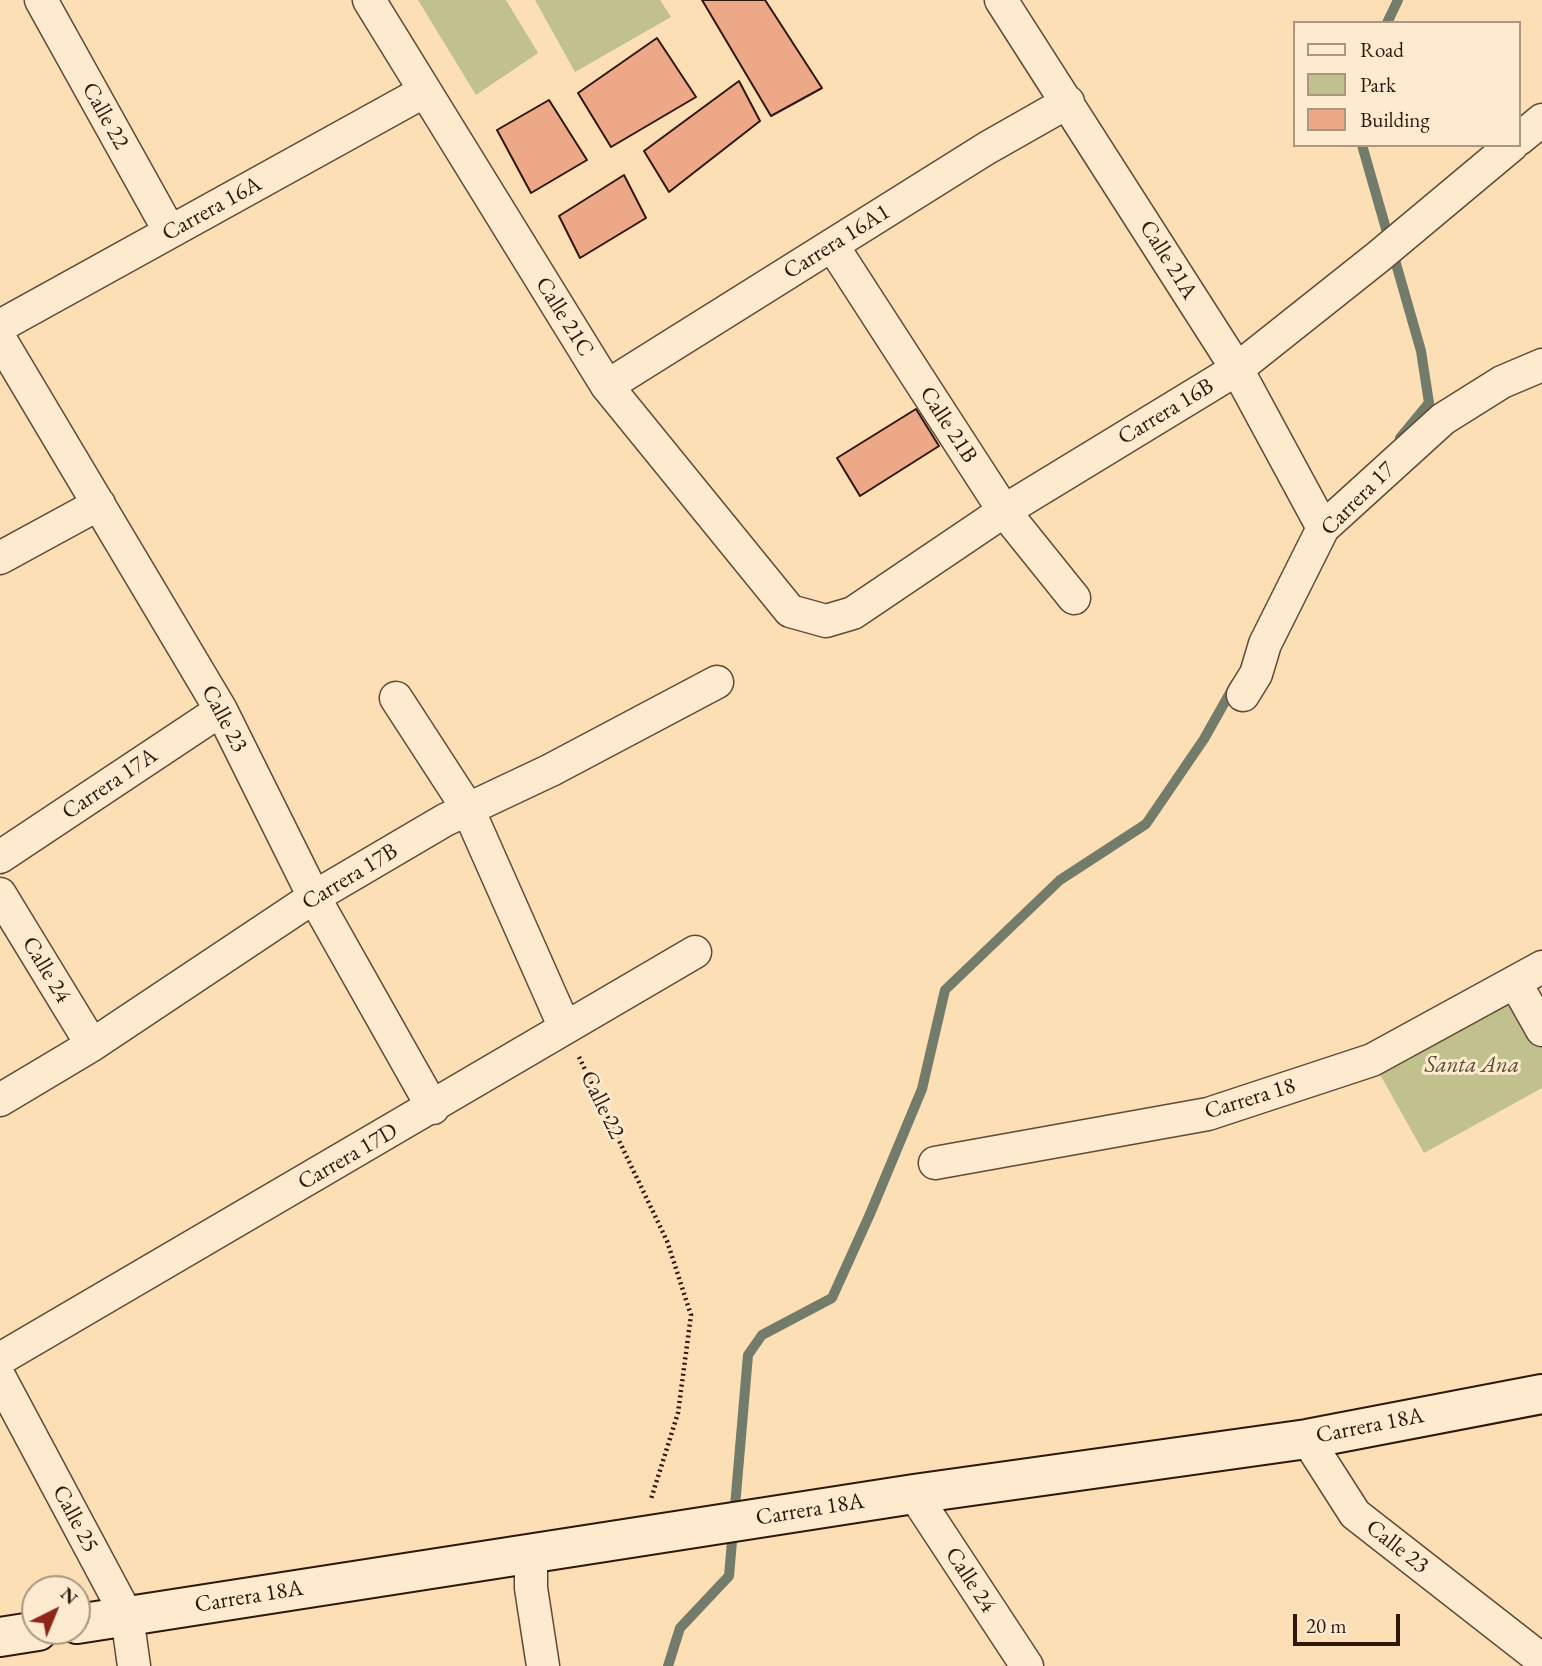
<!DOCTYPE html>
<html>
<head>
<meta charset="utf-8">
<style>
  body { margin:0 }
  #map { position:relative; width:1542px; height:1666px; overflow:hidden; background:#fcdfb5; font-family:"EB Garamond",serif }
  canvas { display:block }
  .legend { position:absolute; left:1293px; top:21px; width:228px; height:126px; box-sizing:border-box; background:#fdeacf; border:2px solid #ab9681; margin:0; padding:9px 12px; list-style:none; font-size:21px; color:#2f170b }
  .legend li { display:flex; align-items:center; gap:14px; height:35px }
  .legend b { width:35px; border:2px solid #ab9681 }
  .north { position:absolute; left:21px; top:1575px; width:70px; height:70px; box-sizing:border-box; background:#fdeacf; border:2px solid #ab9681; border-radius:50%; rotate:43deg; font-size:19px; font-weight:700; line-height:28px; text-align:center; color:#2f170b }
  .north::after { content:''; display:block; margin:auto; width:24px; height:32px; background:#8f2418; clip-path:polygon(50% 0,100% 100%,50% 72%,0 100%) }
  .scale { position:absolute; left:1293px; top:1614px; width:107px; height:32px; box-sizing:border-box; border:4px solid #2f170b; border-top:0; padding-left:9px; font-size:21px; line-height:24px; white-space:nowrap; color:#2f170b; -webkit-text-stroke:5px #fdeacf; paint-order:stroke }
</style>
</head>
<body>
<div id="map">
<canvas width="1542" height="1666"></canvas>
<ul class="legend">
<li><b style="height:9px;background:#fdeacf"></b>Road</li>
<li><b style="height:19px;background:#c0c18d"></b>Park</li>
<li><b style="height:19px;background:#eda888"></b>Building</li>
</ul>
<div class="north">N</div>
<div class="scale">20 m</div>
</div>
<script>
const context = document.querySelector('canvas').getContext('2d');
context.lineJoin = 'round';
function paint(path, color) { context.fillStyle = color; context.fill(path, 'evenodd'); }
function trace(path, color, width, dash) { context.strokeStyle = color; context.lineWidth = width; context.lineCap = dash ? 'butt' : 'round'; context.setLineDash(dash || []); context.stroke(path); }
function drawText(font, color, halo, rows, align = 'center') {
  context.font = font + ' "EB Garamond",serif'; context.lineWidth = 6; context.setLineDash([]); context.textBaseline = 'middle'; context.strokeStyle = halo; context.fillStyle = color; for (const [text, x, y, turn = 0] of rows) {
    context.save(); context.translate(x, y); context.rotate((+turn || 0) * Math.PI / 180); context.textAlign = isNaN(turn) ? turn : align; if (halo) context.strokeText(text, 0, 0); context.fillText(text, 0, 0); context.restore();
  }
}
paint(new Path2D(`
  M418 0H506L538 53 476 95Z
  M535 0H660L671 17 575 72Z
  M1515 982 1542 1030V1088L1424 1153 1372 1060Z`), '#c0c18d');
trace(new Path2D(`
  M1387 23 1398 0
  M1362 145 1421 351 1429 403 1400 438
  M668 1666 680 1628 729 1576 748 1355 762 1335 832 1298 870 1214 922 1089 945 990 1060 880 1146 824 1204 739 1235 684`), '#737b6a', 10);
const building = new Path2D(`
  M702 0H765L822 88 771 116Z
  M657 38 696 97 611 147 578 93Z
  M739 81 760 121 669 192 644 151Z
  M549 100 587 160 531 193 497 130Z
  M624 175 646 218 580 258 559 216Z
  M916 409 939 446 860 496 837 458Z`);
paint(building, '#eda888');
trace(building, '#2f170b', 2);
const street = new Path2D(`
  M41 0 170 232
  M369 0 607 386 790 611 826 621 853 613 1004 511 1237 369 1378 257 1512 145
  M1001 0 1237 369 1323 528
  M1519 139 1542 120
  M832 245 1004 511 1074 598
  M0 326 425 91
  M0 339 221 710 314 897 433 1108
  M607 386 987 148 1068 102
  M0 558 99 504
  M1243 695 1256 674 1265 644 1323 528 1443 419 1502 382 1542 365
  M396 698 468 809 565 1028
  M0 857 221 710
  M0 894 92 1045
  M1515 982 1542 1030
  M0 1100 92 1045 314 897 445 820 551 770 717 682
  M935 1163 1208 1114 1372 1060 1542 967
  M0 1359 695 952
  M0 1378 127 1616 134 1666
  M1307 1439 1355 1514 1542 1660
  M914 1494 1027 1666
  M531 1553V1588L543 1666`);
const secondary = new Path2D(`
  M77 1624 914 1494 1307 1439 1542 1394
  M0 1637 38 1631`);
trace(street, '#624936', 35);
trace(secondary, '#2f170b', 42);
trace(new Path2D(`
  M579 1057 667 1241 691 1315 678 1413 651 1499`), '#2f170b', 4.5, [2, 3.5]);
trace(street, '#fdeacf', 32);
trace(secondary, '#fdeacf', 38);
drawText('23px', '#2f170b', '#fdeacf', [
  ["Calle 22",105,116,61],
  ["Carrera 16A",212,209,-29],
  ["Carrera 16A1",837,242,-32],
  ["Calle 21A",1168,260,58],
  ["Calle 21C",564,317,58],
  ["Carrera 16B",1166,412,-31],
  ["Calle 21B",948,425,57],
  ["Carrera 17",1358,499,-45],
  ["Calle 23",224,719,62],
  ["Carrera 17A",110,784,-34],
  ["Carrera 17B",350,877,-31],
  ["Calle 24",46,970,59],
  ["Carrera 18",1250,1099,-17],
  ["Calle 22",602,1105,64],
  ["Carrera 17D",348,1157,-30],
  ["Carrera 18A",1370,1426,-11],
  ["Carrera 18A",810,1510,-9],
  ["Calle 25",75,1519,62],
  ["Calle 23",1397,1547,38],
  ["Calle 24",970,1580,57],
  ["Carrera 18A",249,1597,-9]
]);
drawText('italic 23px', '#5a4a32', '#fdeacf', [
  ["Santa Ana",1472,1066]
]);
</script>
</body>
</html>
